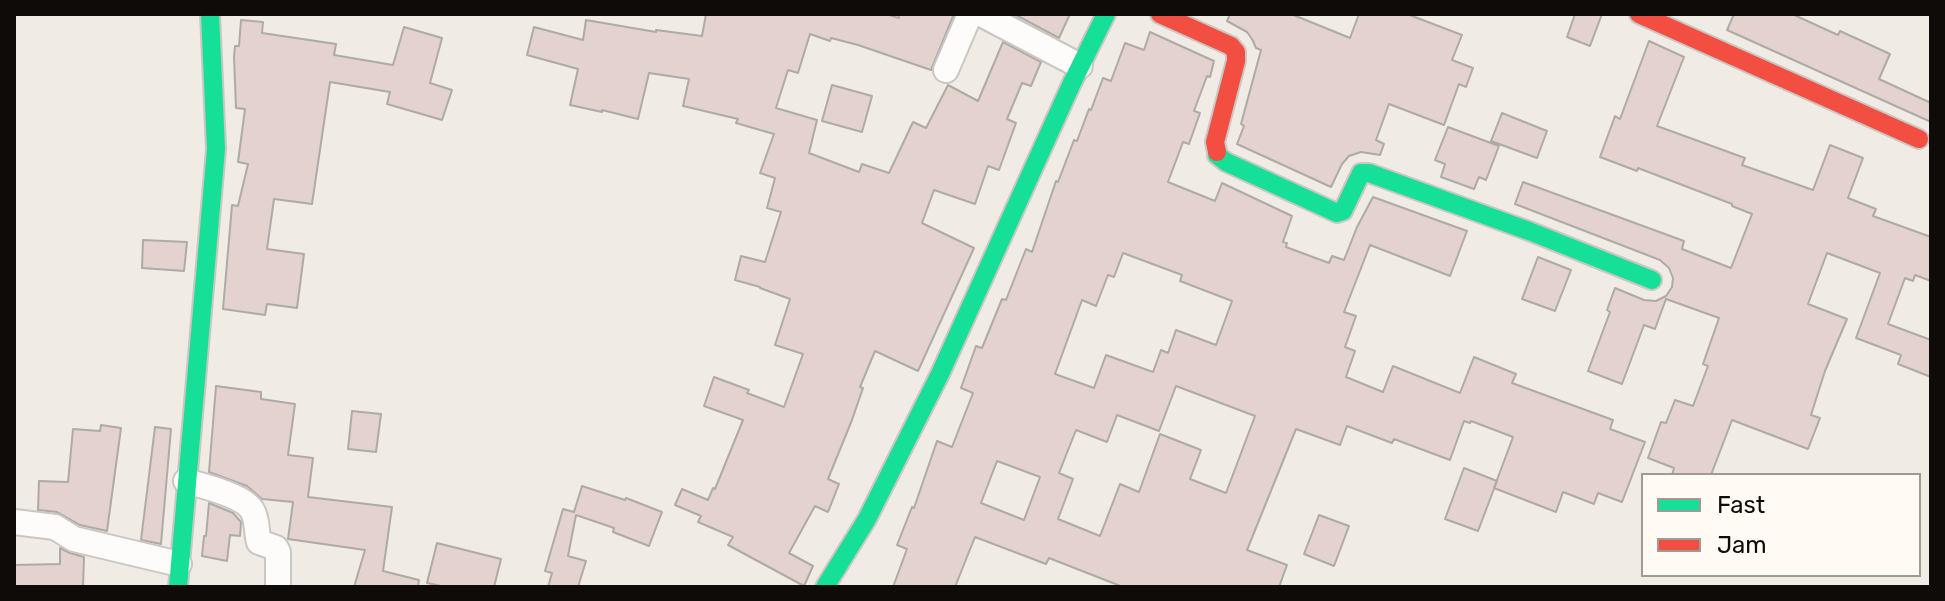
<!DOCTYPE html>
<html>
<head>
<meta charset="utf-8">
<style>
  body { margin:0 }
  #map { position:relative; width:1945px; height:601px; overflow:hidden; background:#f0ebe5; font-family:Rubik,sans-serif }
  canvas { display:block }
  .frame { position:absolute; inset:0; border:16px solid #0e0b08; pointer-events:none }
  .legend { position:absolute; left:1641px; top:473px; width:280px; height:104px; box-sizing:border-box; background:#fffaf3; border:2px solid #9f9a95; margin:0; padding:10px 14px; list-style:none; font-size:24px; color:#0e0b08 }
  .legend li { display:flex; align-items:center; gap:16px; height:40px }
  .legend b { width:40px; border:2px solid #9f9a95 }
</style>
</head>
<body>
<div id="map">
<canvas width="1945" height="601"></canvas>
<div class="frame"></div>
<ul class="legend">
<li><b style="height:10px;background:#16e098"></b>Fast</li>
<li><b style="height:10px;background:#f24e42"></b>Jam</li>
</ul>
</div>
<script>
const context = document.querySelector('canvas').getContext('2d');
context.lineJoin = 'round';
function paint(path, color) { context.fillStyle = color; context.fill(path, 'evenodd'); }
function trace(path, color, width, dash) { context.strokeStyle = color; context.lineWidth = width; context.lineCap = dash ? 'butt' : 'round'; context.setLineDash(dash || []); context.stroke(path); }
const building = new Path2D(`
  M706 14H886L899 18V14H954L931 70 858 45 831 38 830 41 810 34 798 73 788 70 776 108 817 120 809 153 859 172 862 164 889 173 913 122 926 128 948 85 978 101 1003 42 1041 62 1031 86 1022 83 1007 119 1016 123 999 170 988 166 975 204 934 190 922 223 974 248 918 371 875 351 860 387 863 388 852 420 828 479 839 484 828 512 815 506 789 553 813 566 804 586 728 545 733 537 698 522 701 516 675 505 682 489 708 500 713 488 715 489 743 420 704 406 714 377 749 390 747 393 784 407 803 354 775 345 790 299 760 288V287L735 280 741 256 765 262 781 212 767 208 775 178 760 173 774 134 736 123 738 119 683 106 689 79 649 73 638 119 602 110V112L570 105 578 69 527 55 534 27 583 40 586 20 656 32V30L702 36Z
  M1014 14H1070L1059 38Z
  M1230 14H1291L1350 38 1359 14H1407L1462 35 1452 60 1473 68 1466 87 1459 84 1444 125 1389 104 1376 140 1384 144 1380 155 1361 152 1349 156 1342 164 1331 187 1237 144 1244 126 1241 124 1261 50 1256 48 1252 39 1247 32 1227 21Z
  M1575 14H1602L1590 46 1567 37Z
  M1734 14H1792L1838 35 1840 31 1890 54 1879 79 1931 103V122L1727 30Z
  M241 20 263 22 262 33 336 44 334 55 393 65 404 27 442 38 430 83 452 90 442 120 387 104 390 92 330 82 312 204 274 199 267 249 304 254 297 308 267 304 265 315 223 309 232 205 238 206 248 164 238 162 245 109 236 108 234 57 235 46H239Z
  M1150 32 1214 61 1210 77 1207 76 1194 111 1200 113 1189 144 1183 142 1168 182 1215 201 1222 183 1292 216 1283 242 1287 243 1286 247 1329 263 1332 256 1344 260 1357 227 1373 197 1467 231 1450 276 1370 245 1344 312 1356 316 1345 347 1355 351 1346 377 1383 392 1393 366 1460 393 1474 357 1516 374 1512 383 1613 420 1610 429 1645 442 1622 502 1598 493 1594 504 1563 492 1556 512 1494 488 1513 437 1471 421 1470 423 1464 421 1450 460 1394 439 1392 443 1347 426 1340 445 1296 429 1247 550 1287 565 1279 587H1123L1049 558 1046 564 975 537 955 587H893L907 549 897 545 912 507 914 508 937 441 952 447 973 393 961 388 976 346 982 348 1002 299 1006 300 1026 249 1032 252 1056 181 1058 182 1074 140 1077 141 1089 109 1091 110 1103 78 1111 81 1125 43 1144 50ZM1123 253 1182 275 1180 281 1232 301 1216 345 1176 330 1168 353 1161 350 1153 372 1106 355 1094 388 1055 374 1082 300 1096 306 1108 275 1114 277ZM1176 386 1255 416 1226 493 1190 479 1201 450 1160 434 1139 492 1120 484 1100 536 1058 519 1073 479 1059 473 1076 430 1107 442 1117 415 1159 431ZM997 461 1040 477 1024 520 981 503Z
  M1649 41 1684 57 1657 126 1745 158 1742 165 1813 190 1830 145 1863 158 1848 198 1876 209 1873 216 1931 237V281L1915 275 1913 281 1905 278 1888 324 1931 340V377L1898 364 1901 355 1856 338 1880 273 1827 253 1808 304 1847 319 1825 371 1811 415 1820 418 1808 449 1732 420 1711 475H1672L1674 468 1648 458 1661 422 1666 423 1675 400 1693 406 1708 366 1703 364 1719 318 1666 299 1655 329 1644 325 1622 384 1588 371 1610 312 1607 310 1615 288 1644 300 1656 301 1666 296 1672 287 1673 278 1669 268 1660 260 1515 204 1523 182 1684 241 1682 249 1731 268 1752 214 1732 206V204L1638 168 1637 171 1600 157 1615 116 1620 119Z
  M832 85 872 96 862 132 822 121Z
  M1502 113 1547 131 1537 158 1491 141Z
  M1448 127 1499 146 1486 180 1479 177 1474 189 1441 177 1445 164 1435 160Z
  M143 240 187 242 184 271 142 268Z
  M1538 257 1571 270 1555 311 1522 299Z
  M216 386 261 392V399L295 404 288 455 313 458 308 497 392 507 383 571 419 580 418 587H354L365 550 288 539 293 502 262 499 247 486 209 472Z
  M352 411 381 414 376 452 348 449Z
  M101 425 121 428 107 531 80 525 57 512 38 510 39 481 68 482 73 429 100 431Z
  M155 427 171 429 161 544 141 540Z
  M1464 468 1497 481 1478 531 1445 519Z
  M582 486 625 500 626 498 662 512 649 546 613 532 614 528 576 515 568 556 586 561 578 587H548L552 573 545 571 563 509 574 512Z
  M209 503 233 513 241 522 240 536 230 535 227 561 202 556 204 536H206Z
  M1319 515 1349 526 1334 566 1304 554Z
  M437 543 501 559 494 587H446L427 583Z
  M60 548 70 553 84 557 83 587 14 586V565L60 564Z`);
paint(building, '#e3d2cd');
trace(building, '#aeaaa6', 2);
const street = new Path2D(`
  M981 14 1080 66
  M946 70 970 14
  M186 481C203 486 243 495 252 510 258 520 256 532 259 542L276 548 278 552V587
  M14 522 55 527 74 539 179 564`);
const fast = new Path2D(`
  M1217 152V155L1226 162 1337 213 1343 211 1361 173H1369L1529 231 1652 280
  M178 587 216 149 210 14
  M825 587 867 519 940 374 1071 85 1106 14`);
const jam = new Path2D(`
  M1160 14 1231 46 1236 52V61L1215 142 1217 152
  M1639 14 1919 139`);
trace(street, '#cac7c2', 28);
trace(fast, '#cac7c2', 22);
trace(jam, '#cac7c2', 22);
trace(street, '#fdfcfb', 24);
trace(fast, '#16e098', 18);
trace(jam, '#f24e42', 18);
</script>
</body>
</html>
